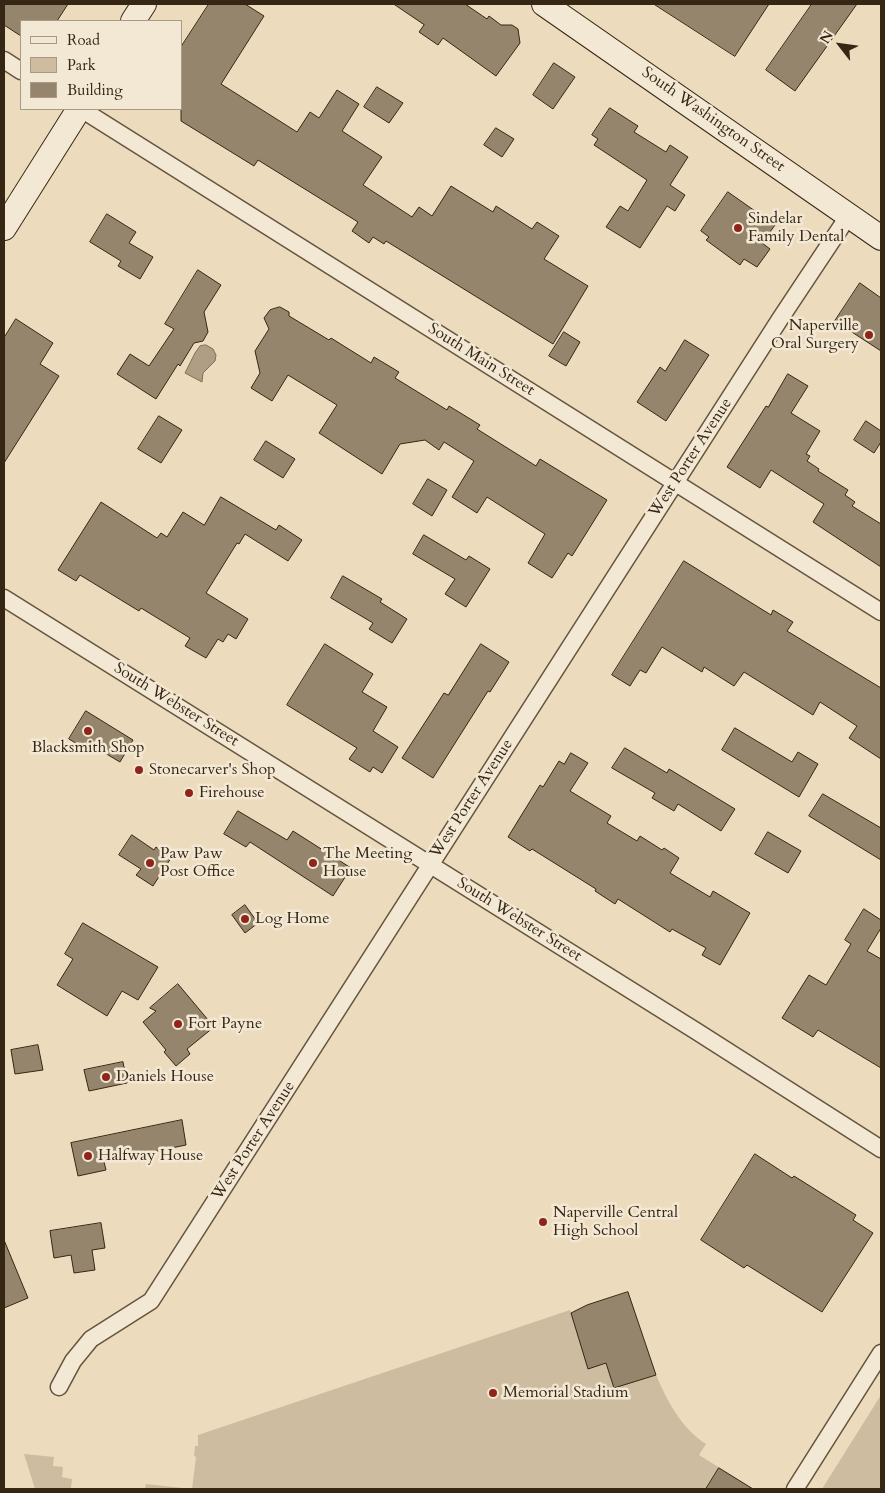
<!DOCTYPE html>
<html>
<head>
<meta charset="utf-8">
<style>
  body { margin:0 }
  #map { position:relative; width:885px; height:1493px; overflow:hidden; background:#eddbbd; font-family:Cardo,serif }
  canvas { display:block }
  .frame { position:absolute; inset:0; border:5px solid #362714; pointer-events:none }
  .legend { position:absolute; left:20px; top:20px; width:162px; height:90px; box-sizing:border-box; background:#f3e8d4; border:1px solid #a79b87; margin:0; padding:6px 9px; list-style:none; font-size:15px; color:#362714 }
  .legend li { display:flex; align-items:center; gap:10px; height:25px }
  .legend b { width:25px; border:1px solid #a79b87 }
  .north { position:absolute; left:815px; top:20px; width:50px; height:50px; -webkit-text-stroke:4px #f3e8d4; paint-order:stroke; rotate:300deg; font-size:14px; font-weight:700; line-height:20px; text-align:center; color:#362714 }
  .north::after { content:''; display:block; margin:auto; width:18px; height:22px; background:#362714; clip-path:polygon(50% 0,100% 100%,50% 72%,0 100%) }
</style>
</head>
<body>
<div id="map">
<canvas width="885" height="1493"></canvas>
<div class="frame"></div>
<ul class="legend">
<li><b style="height:6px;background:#f3e8d4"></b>Road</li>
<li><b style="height:14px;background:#cebca0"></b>Park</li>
<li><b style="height:14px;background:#95856c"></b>Building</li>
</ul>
<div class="north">N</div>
</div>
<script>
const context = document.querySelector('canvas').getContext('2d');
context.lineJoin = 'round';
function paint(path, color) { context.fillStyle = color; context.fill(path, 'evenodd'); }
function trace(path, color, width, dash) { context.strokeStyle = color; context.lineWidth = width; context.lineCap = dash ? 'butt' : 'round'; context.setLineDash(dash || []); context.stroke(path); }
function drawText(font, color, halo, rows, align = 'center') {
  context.font = font + ' Cardo,serif'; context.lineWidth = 5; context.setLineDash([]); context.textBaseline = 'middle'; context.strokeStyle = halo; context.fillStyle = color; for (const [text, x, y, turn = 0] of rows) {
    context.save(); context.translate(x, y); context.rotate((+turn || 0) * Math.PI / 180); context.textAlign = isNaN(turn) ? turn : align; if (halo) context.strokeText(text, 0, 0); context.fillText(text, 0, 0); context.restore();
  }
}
paint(new Path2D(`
  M628 1292C645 1341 661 1415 706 1444L699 1455 752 1488 751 1489H145L146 1484 192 1489 196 1457 194 1456 195 1446H198V1435L570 1310 571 1313 587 1305Z
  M881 1395V1489H822Z
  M24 1454 54 1457 53 1466 63 1467 62 1477 72 1479 71 1488 84 1489H35Z`), '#cebca0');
const water = new Path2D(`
  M206 345 213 349 216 355 215 361 203 373 202 382 185 373 195 353 200 346Z`);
paint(water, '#af9e84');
trace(water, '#7f6e57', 1);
const building = new Path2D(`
  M4 4H68L57 21H21V36L4 25Z
  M209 4H245L264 16 221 84 297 132 310 112 319 118 337 90 359 104 342 131 382 157 363 185 412 217 419 207 432 216 451 186 493 212 496 206 532 229 537 222 559 236 544 259 588 286 553 344 386 241 384 244 373 237 369 243 352 231 358 222 258 160 254 166 181 121V47Z
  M394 4H465L487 19 489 16 501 25H512L518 29 520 43 496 76 443 38 438 45 419 32 424 25Z
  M654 4H769L735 56Z
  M812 4H857L795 91 766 70Z
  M554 63 575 77 553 109 533 95Z
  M377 87 403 103 389 123 364 107Z
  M610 108 638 126 634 132 666 152 670 145 688 157 670 185 685 195 675 211 667 206 640 248 606 227 620 206 628 211 647 180 594 145 598 139 592 135Z
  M496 128 514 139 502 157 484 145Z
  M728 192 775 225 762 243 770 249 757 267 744 259 740 265 706 240 709 237 701 231Z
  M107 214 136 232 129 243 153 257 140 279 118 266 121 261 90 242Z
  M198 270 221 285 204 312 208 332 203 341 194 343 180 366 178 364 156 399 117 374 130 354 149 366 174 329 165 324Z
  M860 283 881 298V351L835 321Z
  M280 307 289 312V316L329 340 331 338 371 363 374 357 399 372 395 378 447 410 449 406 480 425 477 429 536 466 540 459 607 500 572 556 568 553 552 578 528 563 545 534 487 497 477 513 452 497 474 461 444 442 439 450 425 440 400 444 382 474 319 433 337 405 288 375 272 401 251 388 260 373 255 351 269 329 264 318 270 310Z
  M16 319 53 343 40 364 59 376 4 463V338Z
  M564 332 580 342 566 366 549 356Z
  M685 340 709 355 666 421 637 402 660 367 665 371Z
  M788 374 808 386 791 413 820 431 806 454 810 456 807 461 819 469 818 471 848 490 845 495 855 502 852 506 881 524V567L813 522 824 504 771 470 760 488 727 467 766 406 768 407Z
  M159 416 182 430 161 463 138 449Z
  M866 421 881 431V442L874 453 854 440Z
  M266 441 295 459 283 478 254 460Z
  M428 479 447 490 432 516 413 504Z
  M221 497 276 530 279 525 302 540 288 561 245 534 239 544 237 543 206 593 248 619 236 639 228 634 223 642 218 639 206 658 185 646 190 638 141 608 139 611 80 575 76 581 58 570 101 502 157 538 161 533 167 537 183 512 204 525Z
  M424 535 466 560 469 556 490 569 466 607 445 594 455 579 413 554Z
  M684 561 771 615 773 610 793 622 787 631 881 688V759L849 738 857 726 820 702 813 715 744 672 734 686 704 667 702 672 662 647 646 673 640 670 630 686 612 675Z
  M343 576 382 599 380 602 407 619 392 643 369 629 373 623 331 598Z
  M325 644 373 674 362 692 387 707 373 731 398 747 382 773 373 767 370 772 349 759 357 748 287 705Z
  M481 644 509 662 490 692 488 691 433 778 402 758 444 693 448 695Z
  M86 711 133 740 120 762 93 746 90 752 69 739Z
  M735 728 792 762 798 752 818 764 799 797 722 750Z
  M625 748 667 773 669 769 735 809 721 831 678 804 674 811 652 798 655 793 612 768Z
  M571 753 588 763 570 791 611 816 607 823 637 841 640 836 662 850 664 848 679 858 670 873 710 897 713 891 750 913 720 965 702 955 706 948 672 929 670 932 618 899 615 904 595 891 596 889 532 849 530 851 508 837 540 785 543 787 559 761 564 764Z
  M823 794 881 828V860L809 816Z
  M238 811 287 840 293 831 351 868 333 896 250 842 246 847 224 834Z
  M768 832 801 851 788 873 755 854Z
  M132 835 154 850 156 847 171 858 153 886 136 875 141 869 119 855Z
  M245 905 258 923 245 933 232 915Z
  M864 909 881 920V928L867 951 881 959V1068L818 1030 813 1037 782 1018 809 975 826 985 851 944 845 940Z
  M83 923 158 967 138 1000 122 991 107 1016 57 985 73 959 65 954Z
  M178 984 214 1027 187 1049 190 1054 176 1066 164 1052 166 1050 143 1022 156 1011 150 1008Z
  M38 1045 43 1070 15 1074 11 1050Z
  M123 1062 127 1083 89 1091 84 1070Z
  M182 1120 186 1145 104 1162 106 1170 78 1176 71 1143Z
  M755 1154 792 1178 794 1176 856 1215 853 1220 873 1233 822 1312 747 1265 744 1268 701 1240Z
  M101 1223 105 1248 92 1250 95 1270 74 1273 71 1255 54 1258 50 1231Z
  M4 1240 28 1298 4 1308Z
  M628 1292 656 1375 614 1388 606 1363 588 1369 571 1313 587 1305Z
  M719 1468 753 1489H706Z`);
paint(building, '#95856c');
trace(building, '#362714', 1);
const minor = new Path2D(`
  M4 60 21 71
  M81 109 881 612
  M4 598 696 1031 881 1149
  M59 1387 73 1361 91 1339 151 1301 780 319 849 215
  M795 1489 881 1353`);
const secondary = new Path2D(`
  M544 4 881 238
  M133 21 144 4
  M4 228 79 109`);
trace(minor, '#64543e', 19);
trace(secondary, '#362714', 26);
trace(minor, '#f3e8d4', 16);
trace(secondary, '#f3e8d4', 24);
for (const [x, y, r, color] of [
  [738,228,5,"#8f2418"],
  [869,335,5,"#8f2418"],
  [88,731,5,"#8f2418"],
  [139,770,5,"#8f2418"],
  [189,793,5,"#8f2418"],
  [150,863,5,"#8f2418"],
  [313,863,5,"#8f2418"],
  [245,919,5,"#8f2418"],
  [178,1024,5,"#8f2418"],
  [106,1077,5,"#8f2418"],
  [88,1156,5,"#8f2418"],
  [543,1222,5,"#8f2418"],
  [493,1393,5,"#8f2418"]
]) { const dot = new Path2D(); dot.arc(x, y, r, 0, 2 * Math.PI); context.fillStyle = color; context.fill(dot); trace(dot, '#f3e8d4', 2); }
drawText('16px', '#362714', '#f3e8d4', [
  ["South Washington Street",713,120,35],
  ["South Main Street",481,360,32],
  ["West Porter Avenue",691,458,-57],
  ["South Webster Street",176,705,32],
  ["West Porter Avenue",472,799,-57],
  ["South Webster Street",519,920,32],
  ["West Porter Avenue",254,1141,-57]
]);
drawText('16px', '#362714', '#f3e8d4', [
  ["Sindelar",748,219],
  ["Family Dental",748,237],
  ["Naperville",859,326,"right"],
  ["Oral Surgery",859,344,"right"],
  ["Blacksmith Shop",88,748,"center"],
  ["Stonecarver's Shop",149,770],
  ["Firehouse",199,793],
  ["Paw Paw",160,854],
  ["Post Office",160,872],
  ["The Meeting",323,854],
  ["House",323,872],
  ["Log Home",255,919],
  ["Fort Payne",188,1024],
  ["Daniels House",116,1077],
  ["Halfway House",98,1156],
  ["Naperville Central",553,1213],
  ["High School",553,1231],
  ["Memorial Stadium",503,1393]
], 'left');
</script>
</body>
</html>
